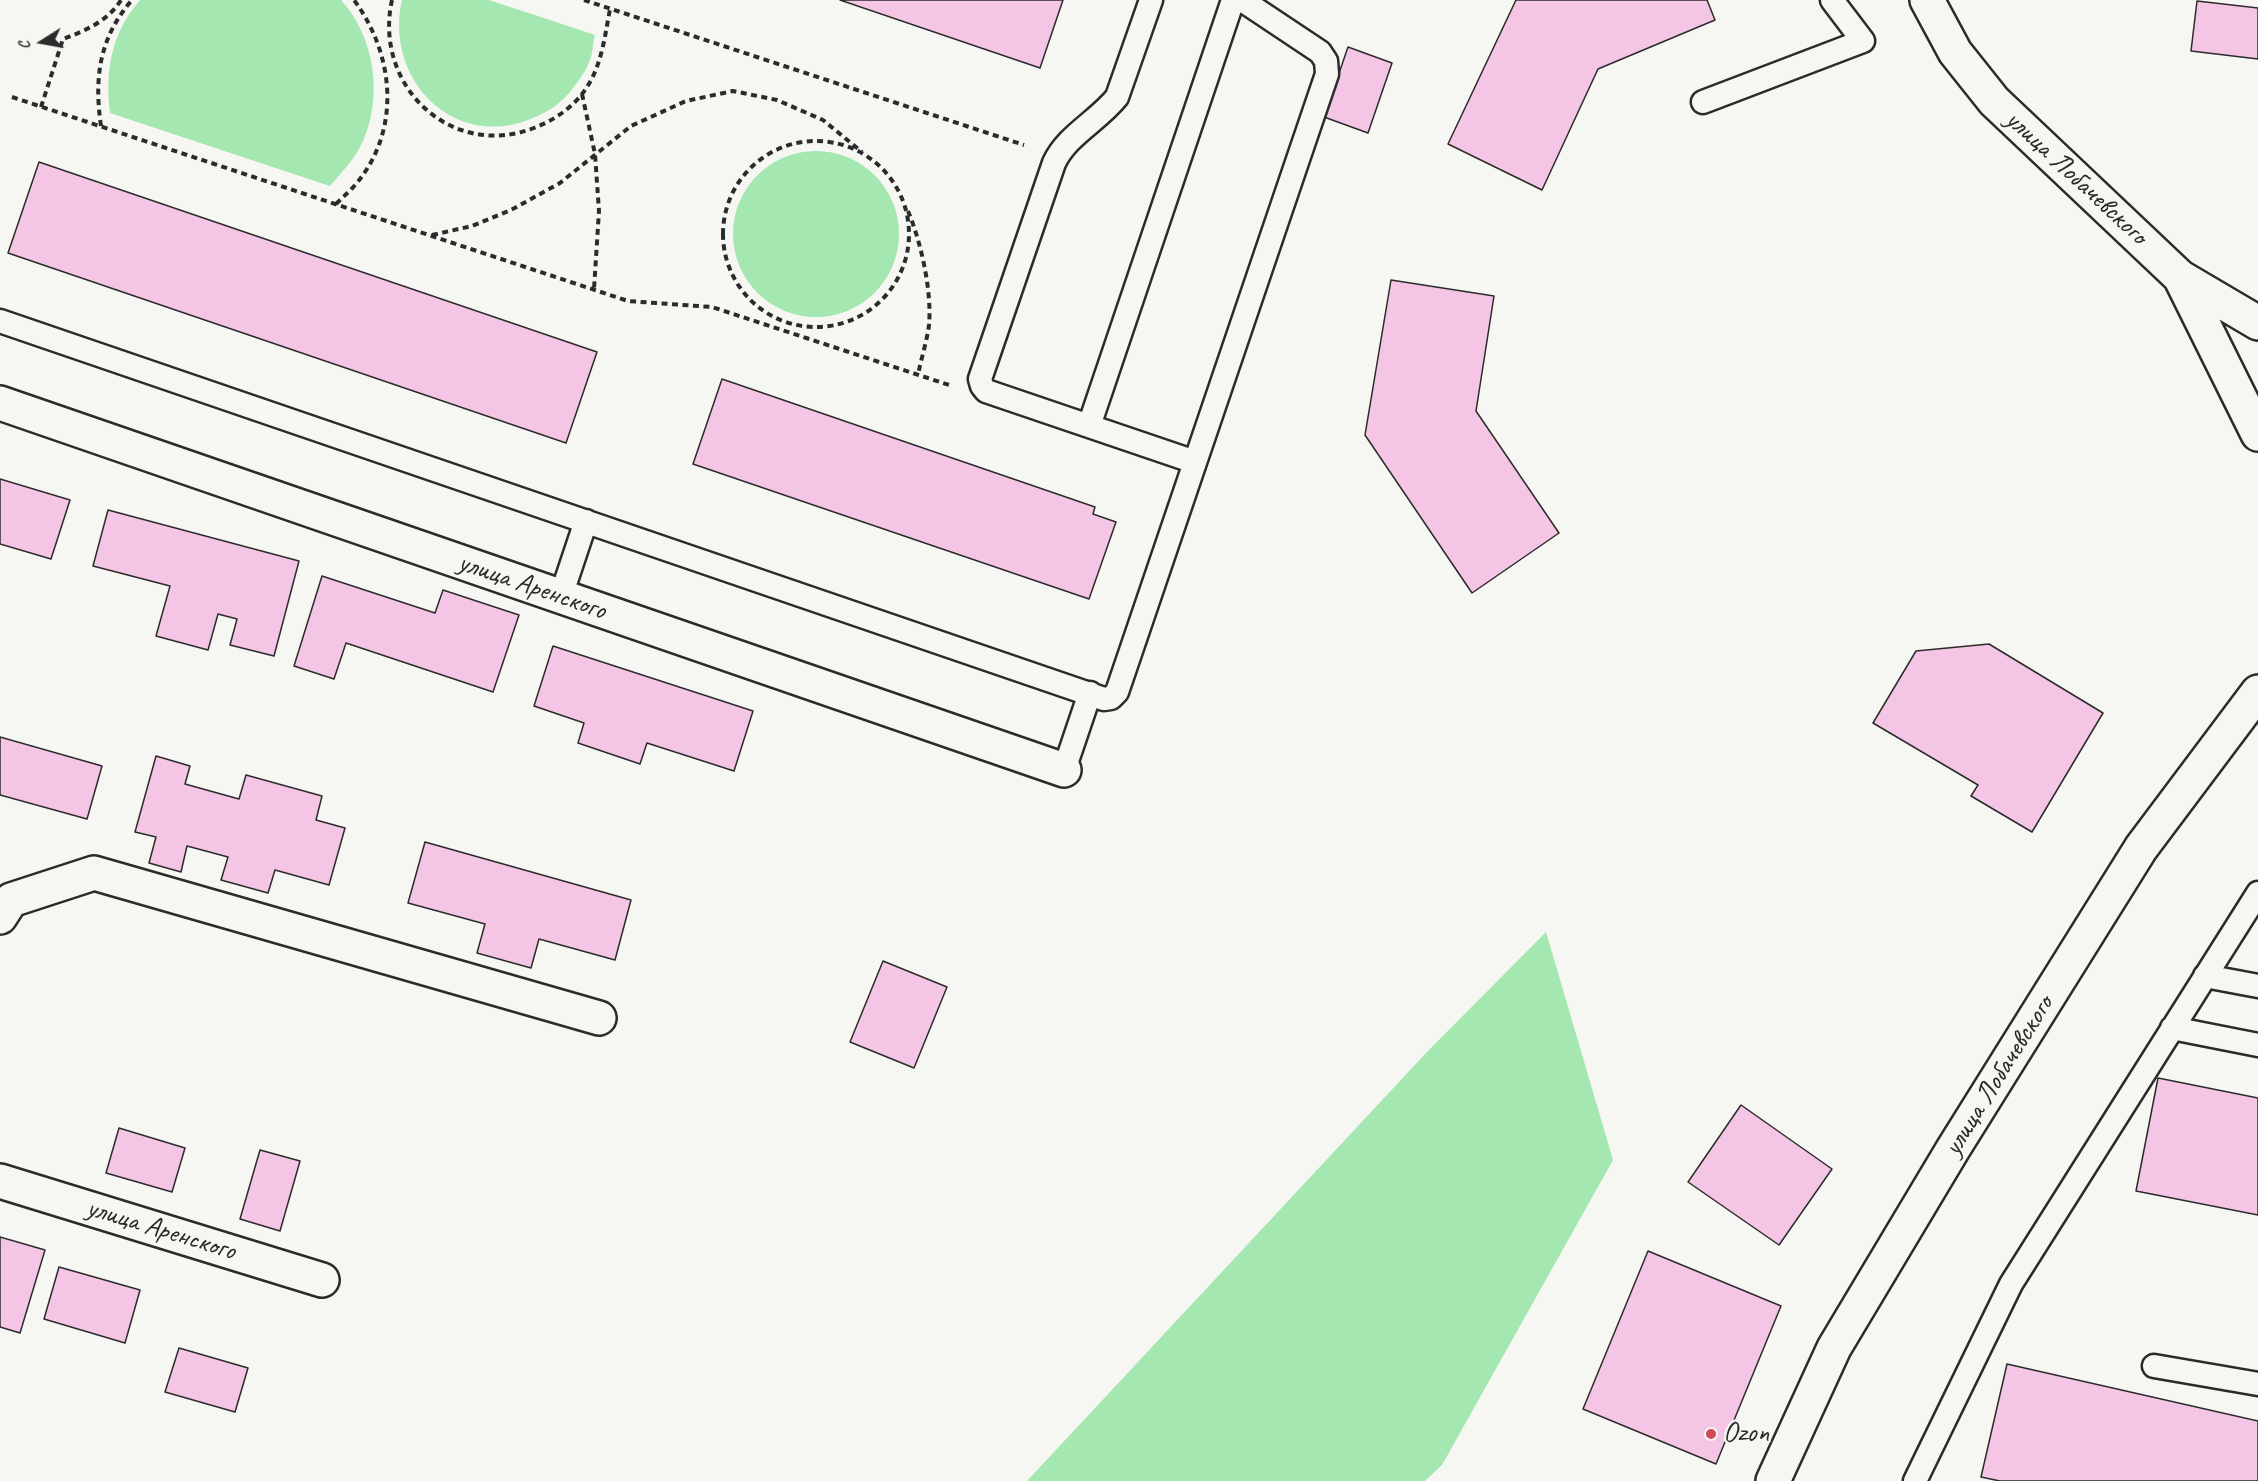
<!DOCTYPE html>
<html>
<head>
<meta charset="utf-8">
<style>
  body { margin:0 }
  #map { position:relative; width:2258px; height:1481px; overflow:hidden; background:#f6f6f2; font-family:Caveat,sans-serif }
  canvas { display:block }
  .north { position:absolute; left:12px; top:12px; width:60px; height:60px; -webkit-text-stroke:4px #f6f6f2; paint-order:stroke; rotate:259deg; font-size:16px; font-weight:700; line-height:24px; text-align:center; color:#2b2b2b }
  .north::after { content:''; display:block; margin:auto; width:21px; height:27px; background:#2b2b2b; clip-path:polygon(50% 0,100% 100%,50% 72%,0 100%) }
</style>
</head>
<body>
<div id="map">
<canvas width="2258" height="1481"></canvas>
<div class="north">С</div>
</div>
<script>
const context = document.querySelector('canvas').getContext('2d');
context.lineJoin = 'round';
function paint(path, color) { context.fillStyle = color; context.fill(path, 'evenodd'); }
function trace(path, color, width, dash) { context.strokeStyle = color; context.lineWidth = width; context.lineCap = dash ? 'butt' : 'round'; context.setLineDash(dash || []); context.stroke(path); }
function drawText(font, color, halo, rows, align = 'center') {
  context.font = font + ' Caveat,sans-serif'; context.lineWidth = 4.5; context.setLineDash([]); context.textBaseline = 'middle'; context.strokeStyle = halo; context.fillStyle = color; for (const [text, x, y, turn = 0] of rows) {
    context.save(); context.translate(x, y); context.rotate((+turn || 0) * Math.PI / 180); context.textAlign = isNaN(turn) ? turn : align; if (halo) context.strokeText(text, 0, 0); context.fillText(text, 0, 0); context.restore();
  }
}
paint(new Path2D(`
  M140 0H341C375 37 383 96 363 141 355 159 342 172 330 186L110 113C105 70 111 34 140 0Z
  M402 0H489L595 35C593 42 593 50 591 57 587 70 578 82 569 93 558 106 544 114 528 120 451 149 384 77 402 0Z
  M733 234a83 83 0 1 1 166 0a83 83 0 1 1-166 0Z
  M1546 932 1613 1160 1442 1465 1425 1481H1027L1426 1053Z`), '#a5e7b0');
const building = new Path2D(`
  M840 0H1063L1040 68Z
  M1516 0H1707L1715 20 1598 69 1542 190 1448 144Z
  M2197 1 2258 8V59L2191 51Z
  M1348 47 1392 63 1368 133 1324 117Z
  M39 162 597 352 566 443 8 253Z
  M1391 280 1494 296 1476 411 1559 533 1472 593 1365 435Z
  M722 379 1095 507 1093 514 1116 522 1089 599 693 464Z
  M0 479 70 500 51 559 0 544Z
  M108 510 299 561 274 656 230 645 237 619 218 614 208 650 156 636 170 586 93 566Z
  M322 576 435 613 443 590 519 615 493 692 346 643 334 679 294 666Z
  M1989 644 2103 713 2032 832 1971 796 1978 785 1873 723 1916 651Z
  M553 646 753 711 734 771 647 743 640 764 578 743 584 723 534 706Z
  M0 737 102 766 87 819 0 795Z
  M156 756 190 766 185 784 239 799 246 775 322 796 316 820 345 828 329 885 275 870 268 893 221 880 228 857 187 846 181 872 149 863 156 837 135 832Z
  M425 842 631 900 615 960 539 939 531 968 477 953 485 924 408 903Z
  M883 961 947 987 914 1068 850 1042Z
  M2158 1078 2258 1098V1215L2136 1191Z
  M1741 1105 1832 1169 1779 1245 1688 1182Z
  M119 1128 185 1148 172 1192 106 1173Z
  M260 1150 300 1161 280 1231 240 1219Z
  M0 1237 45 1250 20 1333 0 1327Z
  M1648 1251 1781 1306 1716 1464 1583 1409Z
  M59 1267 140 1290 125 1343 44 1319Z
  M179 1348 248 1368 235 1412 165 1392Z
  M2007 1364 2258 1421V1481H2000L1981 1477Z`);
paint(building, '#f5c5e6');
trace(building, '#2b2b2b', 1.5);
const service = new Path2D(`
  M1151 0 1117 97C1098 121 1067 135 1054 163L980 379 982 386 986 391 1195 462
  M1703 102 1863 41 1832 0
  M0 321 1104 699 1111 698 1117 692 1327 74 1326 61 1320 52 1242 0
  M1089 426 1233 0
  M561 596 586 521
  M1064 770 1090 693
  M2205 976 2258 986
  M2172 1028 2258 1045
  M2154 1366 2258 1384
  M1915 1481 2011 1284 2258 893`);
const minor = new Path2D(`
  M1927 0 1955 52 1994 101 2180 277 2258 323
  M2180 277 2258 434
  M0 403 1064 770
  M0 917 11 900 94 873 599 1018
  M0 1181 322 1280
  M1773 1481 1834 1348 1953 1149 2141 848 2258 692`);
trace(service, '#2b2b2b', 27);
trace(minor, '#2b2b2b', 38);
trace(new Path2D(`
  M392 0C373 85 450 160 534 128 555 120 575 106 587 87 602 64 605 35 610 9
  M584 0 1024 145
  M582 94 595 154 599 211 594 289
  M12 97 628 301 712 307 949 385
  M41 107 63 39C85 31 108 21 121 0
  M101 126C94 78 99 38 132 0
  M723 234a93 93 0 1 1 186 0a93 93 0 1 1-186 0Z
  M336 204C343 197 350 191 356 184 402 129 394 54 354 0
  M908 211C921 242 932 291 929 325 927 341 921 359 918 375
  M432 235 472 226 511 210 560 183 631 126 686 101 733 91 777 100 823 120 862 152`), '#2b2b2b', 4, [6, 4.5]);
trace(service, '#f6f6f2', 22);
trace(minor, '#f6f6f2', 33);
for (const [x, y, r, color] of [
  [1711,1434,6,"#d1495b"]
]) { const dot = new Path2D(); dot.arc(x, y, r, 0, 2 * Math.PI); context.fillStyle = color; context.fill(dot); trace(dot, '#f6f6f2', 2); }
drawText('28px', '#2b2b2b', '#f6f6f2', [
  ["улица Лобачевского",2076,178,43],
  ["улица Аренского",532,587,19],
  ["улица Лобачевского",1999,1076,-58],
  ["улица Аренского",161,1230,17]
]);
drawText('28px', '#2b2b2b', '#f6f6f2', [
  ["Ozon",1723,1434]
], 'left');
</script>
</body>
</html>
